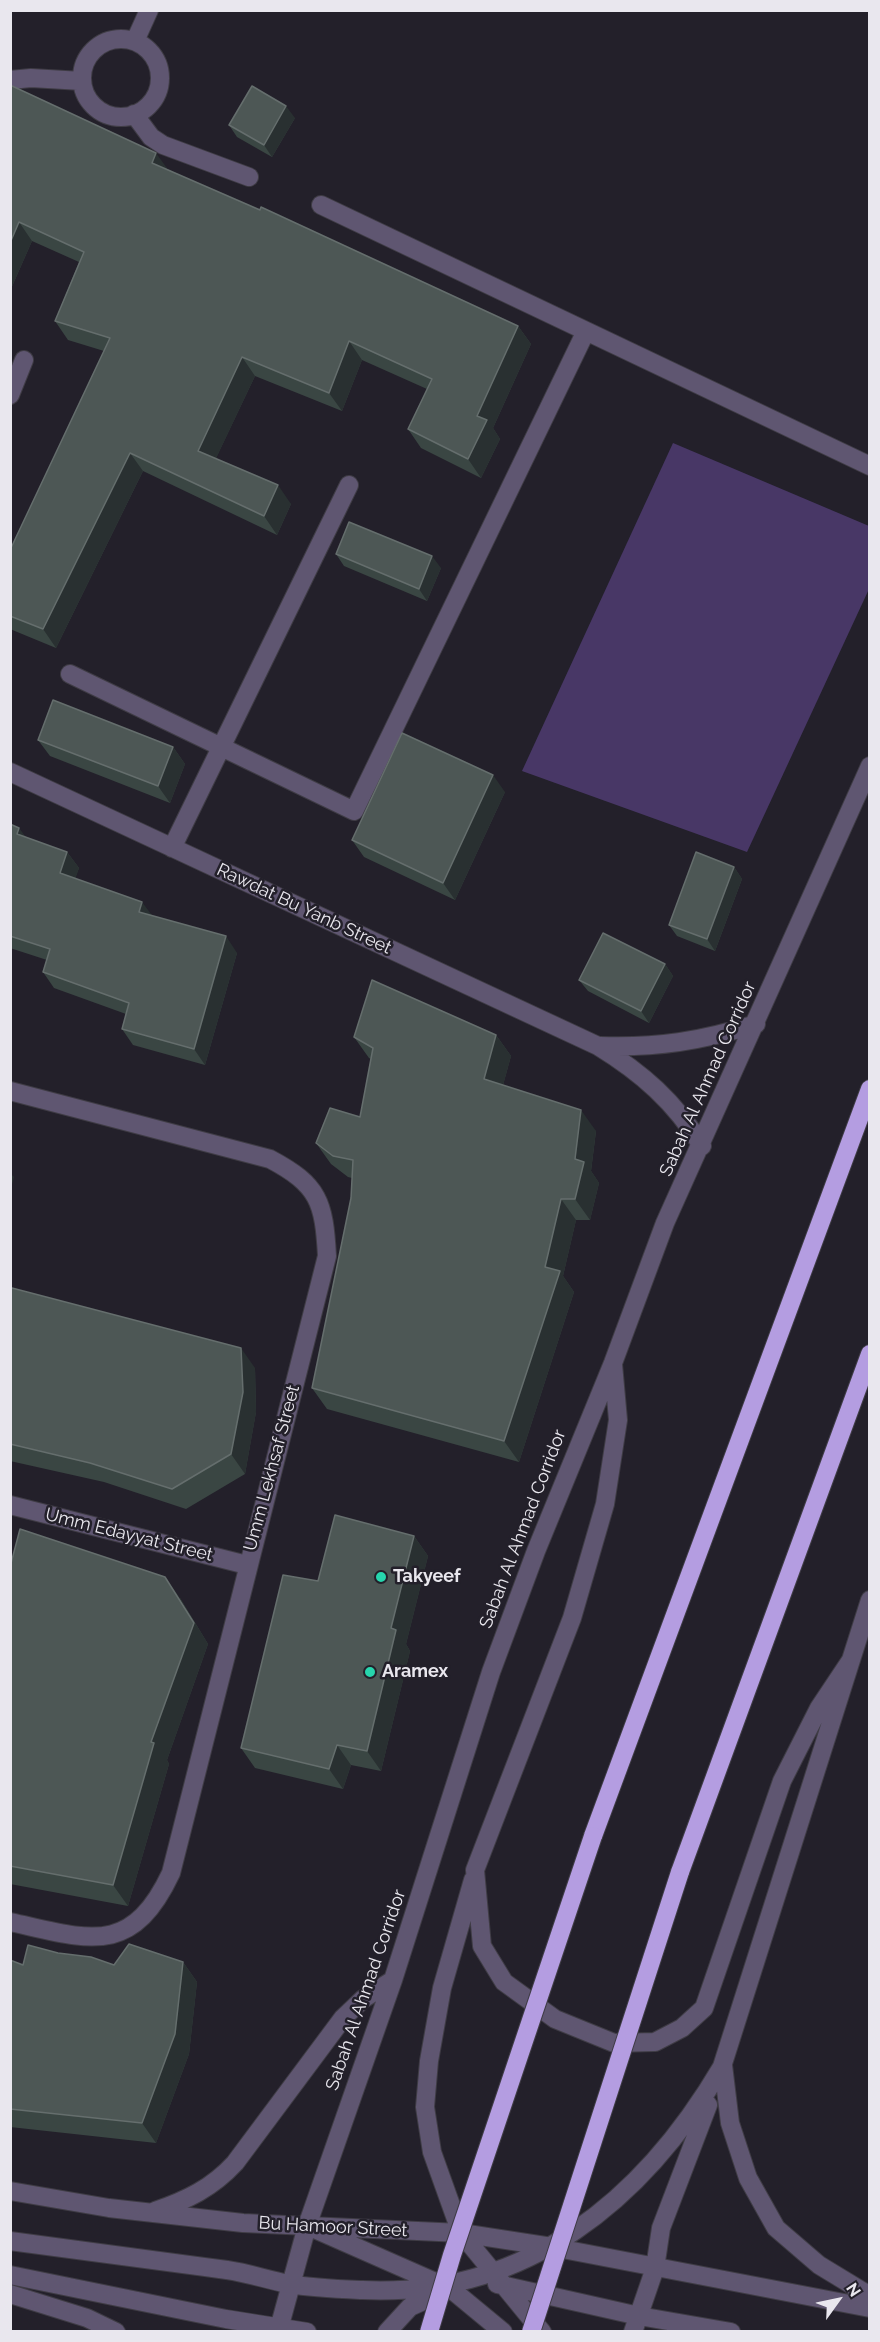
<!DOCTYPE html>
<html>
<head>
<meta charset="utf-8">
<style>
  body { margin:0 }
  #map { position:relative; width:880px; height:2342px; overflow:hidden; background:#23202a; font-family:Raleway,sans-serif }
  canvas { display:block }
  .frame { position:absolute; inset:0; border:12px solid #e9e7ee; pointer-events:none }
  .north { position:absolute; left:808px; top:2270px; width:60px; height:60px; -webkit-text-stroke:4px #23202a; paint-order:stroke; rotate:57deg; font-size:16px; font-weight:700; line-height:24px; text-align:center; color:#e9e7ee }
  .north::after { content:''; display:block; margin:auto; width:21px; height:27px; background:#e9e7ee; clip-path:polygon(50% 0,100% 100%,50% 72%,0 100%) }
</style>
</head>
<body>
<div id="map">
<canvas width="880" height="2342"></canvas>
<div class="frame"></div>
<div class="north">N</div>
</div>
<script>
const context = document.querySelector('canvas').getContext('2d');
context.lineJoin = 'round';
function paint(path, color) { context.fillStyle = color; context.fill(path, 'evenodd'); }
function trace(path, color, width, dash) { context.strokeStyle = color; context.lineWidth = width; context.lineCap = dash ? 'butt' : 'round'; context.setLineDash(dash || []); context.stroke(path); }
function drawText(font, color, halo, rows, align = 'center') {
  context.font = font + ' Raleway,sans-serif'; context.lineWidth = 5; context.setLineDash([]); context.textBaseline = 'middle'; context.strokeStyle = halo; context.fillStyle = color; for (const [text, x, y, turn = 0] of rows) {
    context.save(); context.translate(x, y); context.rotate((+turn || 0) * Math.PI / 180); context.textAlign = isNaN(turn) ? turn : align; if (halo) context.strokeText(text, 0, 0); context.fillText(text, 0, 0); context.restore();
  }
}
paint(new Path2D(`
  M673 443 869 526V589L747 852 522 771Z`), '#483766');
const minor = new Path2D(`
  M82 78a39 39 0 1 1 78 0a39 39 0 1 1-78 0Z
  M135 41 149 10
  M10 80 31 78 82 81
  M134 114 151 137 163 145 249 177
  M321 205 870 466
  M10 395 24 360
  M70 674 354 811 586 331
  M10 772 598 1046C642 1073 675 1102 702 1146
  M172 848 349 485
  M600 1046C657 1048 701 1041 756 1024
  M10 1091 270 1159C319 1185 324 1202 327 1256L171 1873C131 1958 88 1939 10 1922
  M613 1364 618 1420 605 1504 572 1618 475 1870 482 1946 504 1982 555 2019 614 2043 655 2042 682 2028 704 2008 782 1781 819 1708 851 1660
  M10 1505 247 1565
  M473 1880 442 1988 429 2061 425 2107 432 2152 461 2233 542 2332
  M723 2065 730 2123 748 2178 776 2228 819 2265 870 2296
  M719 2076 870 1600
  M10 2191 109 2208 243 2223 461 2233 552 2247 870 2308
  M155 2211C187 2200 212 2188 235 2163L343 2018 363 1999 393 1980
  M317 2230 451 2289 503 2332
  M10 2241C83 2251 155 2260 227 2270 248 2273 268 2280 289 2284 312 2288 338 2289 362 2290 526 2298 644 2200 723 2065
  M10 2275 226 2319 307 2332
  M497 2284 639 2316 731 2332
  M10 2294 87 2318 116 2332
  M278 2332 307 2226 393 1980 491 1672 536 1551 613 1363 665 1223 870 766
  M387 2332 410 2307 443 2292
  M633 2332 655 2268 661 2228 708 2105`);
const highway = new Path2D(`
  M593 1836 870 1089
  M680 1872 870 1354`);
trace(minor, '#3f3c45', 20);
trace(highway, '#3f3c45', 20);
trace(minor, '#5f5671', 18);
trace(highway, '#b49de1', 18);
const highwayBridge = new Path2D(`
  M429 2332 452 2255 593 1836
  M531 2332 680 1872`);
trace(highwayBridge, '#3f3c45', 20, []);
trace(highwayBridge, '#b49de1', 18);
paint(new Path2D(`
  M10 85 169 170 518 326 531 344 493 428 500 439 481 478 421 448 408 429 427 389 362 360 342 411 255 376 216 458 291 504 277 535 143 471 56 648 10 629V550L104 351 68 340 55 321 79 262 32 241 10 291Z
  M295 118 272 157 237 137 229 125Z
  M336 554 441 568 427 601 344 566Z
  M38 740 173 747 185 764 170 803 50 756Z
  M505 792 455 900 364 857 352 840Z
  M10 824 26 837 67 852 79 868 75 878 152 916 237 953 205 1065 133 1045 122 1029 126 1014 54 988 43 972 47 960 10 948Z
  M734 867 742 879 715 951 677 936 669 925Z
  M665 964 673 976 649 1023 588 991 579 980Z
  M496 1035 511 1056 503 1085 596 1131 591 1171 599 1183 590 1220H576L563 1276 574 1292 519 1462 327 1409 312 1388 351 1198 352 1178 348 1177 331 1164 316 1143 360 1117 371 1059 369 1058 354 1037Z
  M10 1292 255 1368 256 1412 245 1474 186 1509 104 1482 10 1461Z
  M414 1536 428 1556 406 1644 410 1651 381 1771 351 1765 343 1789 255 1768 241 1748 318 1581Z
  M10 1567 180 1598 208 1644 167 1760 169 1764 128 1906 10 1884Z
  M58 1953 114 1965 183 1962 197 1982 189 2054 156 2143 10 2127V1960L23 1965Z`), '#3a4643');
paint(new Path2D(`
  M286 106 295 118 272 157 264 145Z
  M156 153 169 171 152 163Z
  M19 222 32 241 10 291V243Z
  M518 326 531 344 493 428 500 439 481 478 468 459 477 416Z
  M349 341 362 360 342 411 329 393Z
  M242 357 255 376 211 469 198 451Z
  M130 453 143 471 56 648 43 629Z
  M278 485 291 504 277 535 264 516Z
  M432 556 441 568 427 601 419 589Z
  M173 747 185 764 170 803 158 786Z
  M493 775 505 792 455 900 443 883Z
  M19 828 31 844 17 834Z
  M67 852 79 868 72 889 60 873Z
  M734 867 742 879 715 951 707 939Z
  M142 902 154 918 139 912Z
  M226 936 237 953 205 1065 194 1049Z
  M665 964 673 976 649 1023 641 1011Z
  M496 1035 511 1056 499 1100 484 1079Z
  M581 1110 596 1131 591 1171 599 1183 590 1220 575 1199V1159Z
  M10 1173 14 1177 10 1192Z
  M561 1199 576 1220 563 1276 574 1292 519 1462 504 1441Z
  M241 1348 255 1368 256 1412 245 1474 231 1454Z
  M414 1536 428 1556 406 1644 410 1651 381 1771 367 1751 391 1628Z
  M165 1577 180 1598 208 1644 167 1760 169 1764 128 1906 113 1885 151 1742Z
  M337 1745 351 1765 343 1789 329 1769Z
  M183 1962 197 1982 189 2054 156 2143 142 2123Z`), '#293031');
const building = new Path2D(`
  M10 85 156 153 152 163 260 210 261 207 518 326 477 416 487 420 468 459 408 429 432 379 349 341 329 393 242 357 198 451 278 485 264 516 130 453 43 629 10 616V550L110 338 55 321 84 252 19 222 10 243Z
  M252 86 286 106 264 145 229 125Z
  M349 522 432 556 419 589 336 554Z
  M53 700 173 747 158 786 38 740Z
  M402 733 493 775 443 883 352 840Z
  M10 824 19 828 17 834 67 852 60 873 142 902 139 912 226 936 194 1049 122 1029 129 1003 43 972 50 949 10 936Z
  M696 852 734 867 707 939 669 925Z
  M603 933 665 964 641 1011 579 980Z
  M372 980 496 1035 484 1079 581 1110 575 1159 584 1162 575 1199H561L545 1267 560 1271 504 1441 312 1388 351 1198 353 1160 333 1156 316 1143 330 1108 360 1117 373 1048 354 1037Z
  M12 1288 241 1348 243 1392 231 1454 172 1489 90 1463 10 1444V1292Z
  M335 1515 414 1536 391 1628 396 1630 367 1751 337 1745 329 1769 241 1748 283 1575 318 1581Z
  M20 1529 165 1577 194 1623 151 1742 154 1743 113 1885 10 1866V1567Z
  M129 1944 183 1962 175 2034 142 2123 10 2109V1960L23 1965 28 1945 58 1953 91 1957 114 1965Z`);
paint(building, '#4d5755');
trace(building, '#656e6d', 1.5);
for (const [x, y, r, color] of [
  [381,1577,6,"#27d5ad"],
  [370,1672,6,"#27d5ad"]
]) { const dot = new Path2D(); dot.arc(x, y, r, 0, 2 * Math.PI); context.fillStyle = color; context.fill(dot); trace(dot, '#23202a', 2); }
drawText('18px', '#e9e7ee', '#23202a', [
  ["Rawdat Bu Yanb Street",304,909,25],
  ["Sabah Al Ahmad Corridor",708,1079,-66],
  ["Umm Lekhsaf Street",272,1468,-75],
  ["Sabah Al Ahmad Corridor",523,1529,-69],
  ["Umm Edayyat Street",129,1535,14],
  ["Sabah Al Ahmad Corridor",366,1990,-71],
  ["Bu Hamoor Street",333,2227,3]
]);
drawText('bold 18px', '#e9e7ee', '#23202a', [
  ["Takyeef",393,1577],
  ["Aramex",382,1672]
], 'left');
</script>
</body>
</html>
